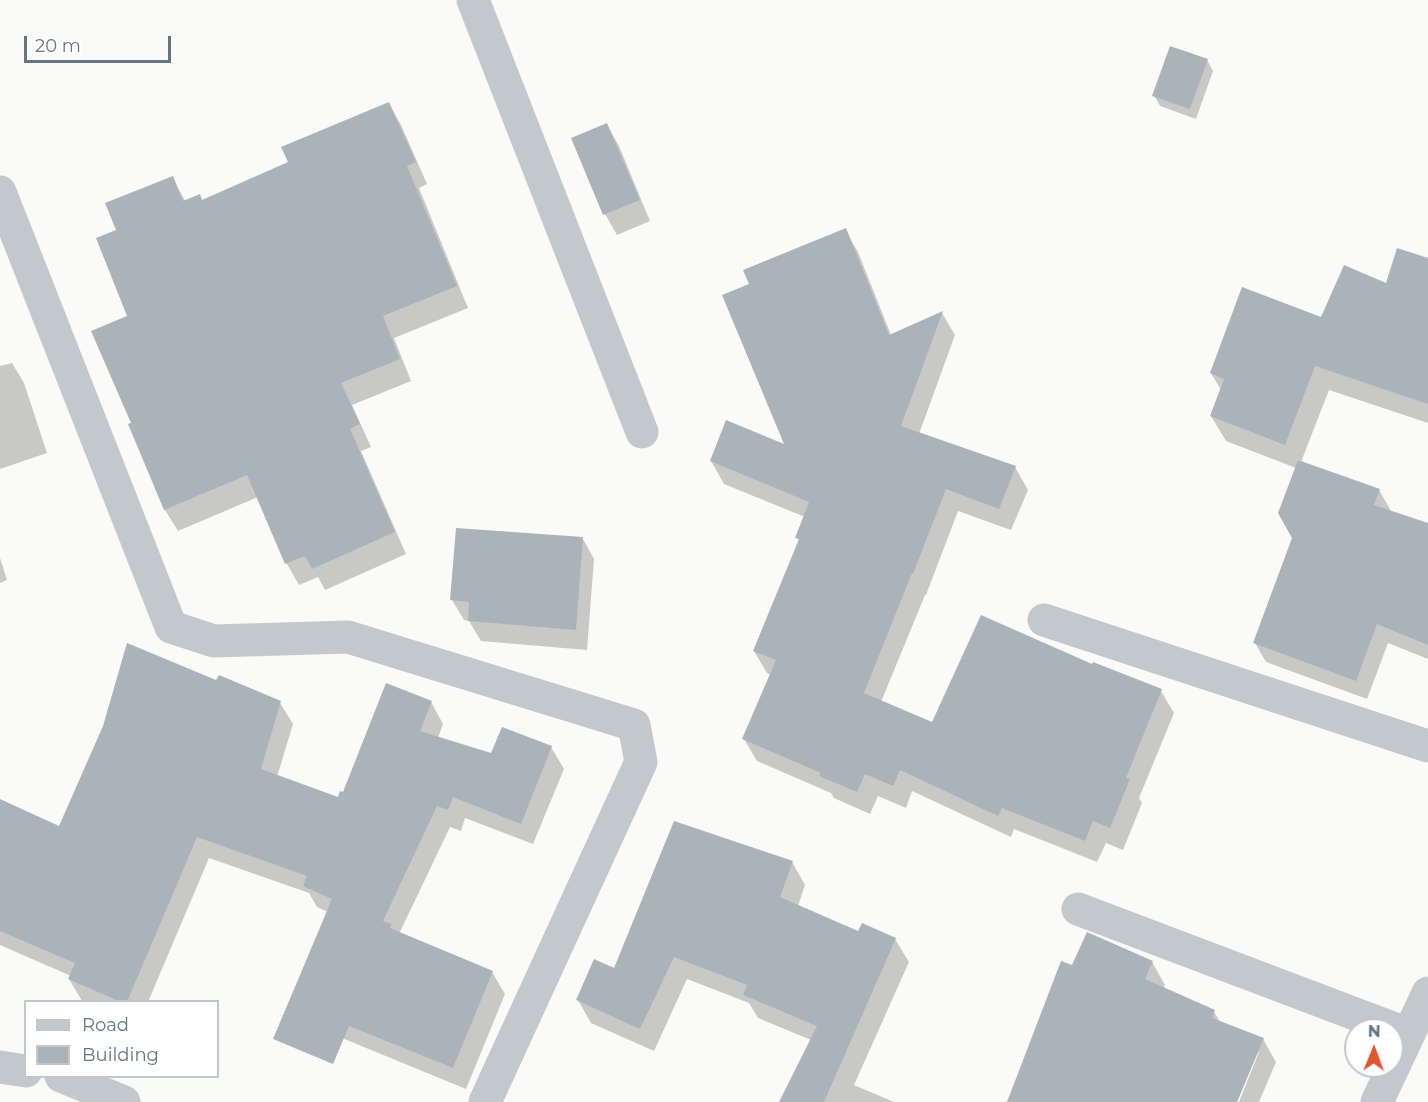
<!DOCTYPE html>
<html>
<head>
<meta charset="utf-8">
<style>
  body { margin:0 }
  #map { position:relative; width:1428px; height:1102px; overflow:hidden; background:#fafaf8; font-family:Montserrat,sans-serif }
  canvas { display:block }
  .legend { position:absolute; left:24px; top:1000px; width:195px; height:78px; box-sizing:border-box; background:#fff; border:2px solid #c1c8cd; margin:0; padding:8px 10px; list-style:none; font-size:18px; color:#657683 }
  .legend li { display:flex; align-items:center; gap:12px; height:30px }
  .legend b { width:30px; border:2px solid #c1c8cd }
  .north { position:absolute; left:1344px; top:1018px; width:60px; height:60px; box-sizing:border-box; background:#fff; border:2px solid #c1c8cd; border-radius:50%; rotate:1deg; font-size:16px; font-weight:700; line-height:24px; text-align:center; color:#657683 }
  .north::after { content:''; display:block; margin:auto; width:21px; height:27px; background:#e4572e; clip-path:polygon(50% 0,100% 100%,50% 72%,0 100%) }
  .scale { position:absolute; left:24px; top:36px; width:147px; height:27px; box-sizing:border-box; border:3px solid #657683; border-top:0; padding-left:8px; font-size:18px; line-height:21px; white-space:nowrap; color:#657683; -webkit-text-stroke:4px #fff; paint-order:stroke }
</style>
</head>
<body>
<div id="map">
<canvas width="1428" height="1102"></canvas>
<ul class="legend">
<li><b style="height:8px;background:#c3c8cc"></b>Road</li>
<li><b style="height:16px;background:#aab3b9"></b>Building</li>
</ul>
<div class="north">N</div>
<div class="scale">20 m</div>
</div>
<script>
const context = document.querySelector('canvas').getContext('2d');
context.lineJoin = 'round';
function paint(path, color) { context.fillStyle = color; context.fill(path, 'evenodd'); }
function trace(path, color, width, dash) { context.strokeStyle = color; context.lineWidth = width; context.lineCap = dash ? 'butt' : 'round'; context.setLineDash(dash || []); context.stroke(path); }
paint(new Path2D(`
  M1207 60 1213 71 1196 119 1160 106 1154 95Z
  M389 104 401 125 427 184 419 188 468 308 394 338 411 381 352 405 371 447 361 451 406 554 325 590 318 577 299 585 287 564 258 497 178 531 165 510 130 425 133 424 129 316 118 231 172 178 186 202 202 201 290 163Z
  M607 125 619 146 650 221 617 235 605 214 573 138Z
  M845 230 858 252 891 335 942 313 955 335 919 434 1015 467 1028 490 1011 530 958 511 926 595H925L881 702 933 724 1093 666 1161 691 1174 713 1139 798 1142 803 1123 850 1106 843 1097 862 1014 829 1011 837 912 791 906 808 878 796 870 814 834 798 831 793 757 761 744 739 771 675 767 673 754 651 800 542 797 538 805 517 724 484 711 461 787 446 751 285Z
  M1428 259V423L1329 390 1301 462 1379 490 1390 509V512L1428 524V659L1388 643 1367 699 1266 662 1255 643 1294 538 1296 468 1226 441 1211 416 1221 390 1211 373 1322 319 1386 285Z
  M12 363 24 383 47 453 0 469V366Z
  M583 539 594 559 587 650 481 641 469 621 464 620 452 600Z
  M0 558 7 580 0 583Z
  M217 682 280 703 293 724 277 777 338 799 431 702 443 724 438 738 492 755 551 747 564 769 533 844 465 818 461 831 450 827 399 934 492 972 505 994 466 1089 303 1022 328 912 317 907 309 893 209 858 148 1002H84L82 1001 69 979 71 976 0 945V801L60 828Z
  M792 862 805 885 798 906 859 933 862 925 895 939 909 962 854 1085 894 1102H781L811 1040 758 1018 749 1003 687 979 654 1051 591 1023 578 1000 615 970Z
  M1152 962 1165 985 1163 989 1214 1012 1221 1023 1263 1039 1276 1062 1259 1102H1239L1259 1052H1256L1237 1102H1009L1073 967Z`), '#0003');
paint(new Path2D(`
  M1170 46 1208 59 1190 109 1152 96Z
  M389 102 416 162 407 166 457 286 383 316 400 359 341 383 360 424 350 429 395 532 312 569 305 556 285 564 247 475 164 510 128 424 131 423 91 331 127 316 96 238 116 230 105 203 173 176 183 201 200 194 202 200 288 162 281 147Z
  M607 123 640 200 603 215 571 138Z
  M846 228 889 335 943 311 901 426 1016 466 999 509 946 489 913 574 912 573 864 693 932 722 981 615 1092 664 1093 662 1162 689 1126 778 1130 779 1110 828 1093 821 1085 841 1002 808 998 816 900 770 893 786 865 774 857 792 819 776 821 773 742 739 776 660 753 651 799 539 795 538 809 502 710 461 726 420 784 444 722 295 749 284 743 270Z
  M1397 248 1428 258V404L1315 366 1285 445 1210 416 1224 379 1210 373 1242 287 1321 317 1344 265 1386 283Z
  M1298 460 1380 489 1374 505 1428 523V645L1377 624 1356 681 1253 643 1292 538 1278 513Z
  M456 528 583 537 576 630 468 621 469 602 450 600Z
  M127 643 216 680 219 675 281 701 261 769 338 797 340 791 343 792 386 683 432 701 420 731 491 753 502 727 552 746 521 824 453 797 448 810 437 806 383 921 392 924 390 928 493 971 453 1068 349 1026 333 1064 273 1039 332 899 303 886 307 876 197 837 127 1002H121L68 979 75 963 0 931V799L59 826 103 726Z
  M674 821 793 861 780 897 858 931 862 923 896 938 824 1102H779L817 1026 743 995 747 985 674 957 640 1029 576 1000 594 959 614 968Z
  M1087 932 1153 961 1145 979 1215 1010 1212 1018 1264 1038 1237 1102H1007L1061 961 1072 965Z`), '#aab3b9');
trace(new Path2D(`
  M473 0 642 432
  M0 192 171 627 214 641 348 637 634 725 641 762 485 1102
  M1044 620 1428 746
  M1078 909 1408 1034
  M0 1067 26 1071
  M61 1076 124 1102
  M1377 1102 1428 993`), '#c3c8cc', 33);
</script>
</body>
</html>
